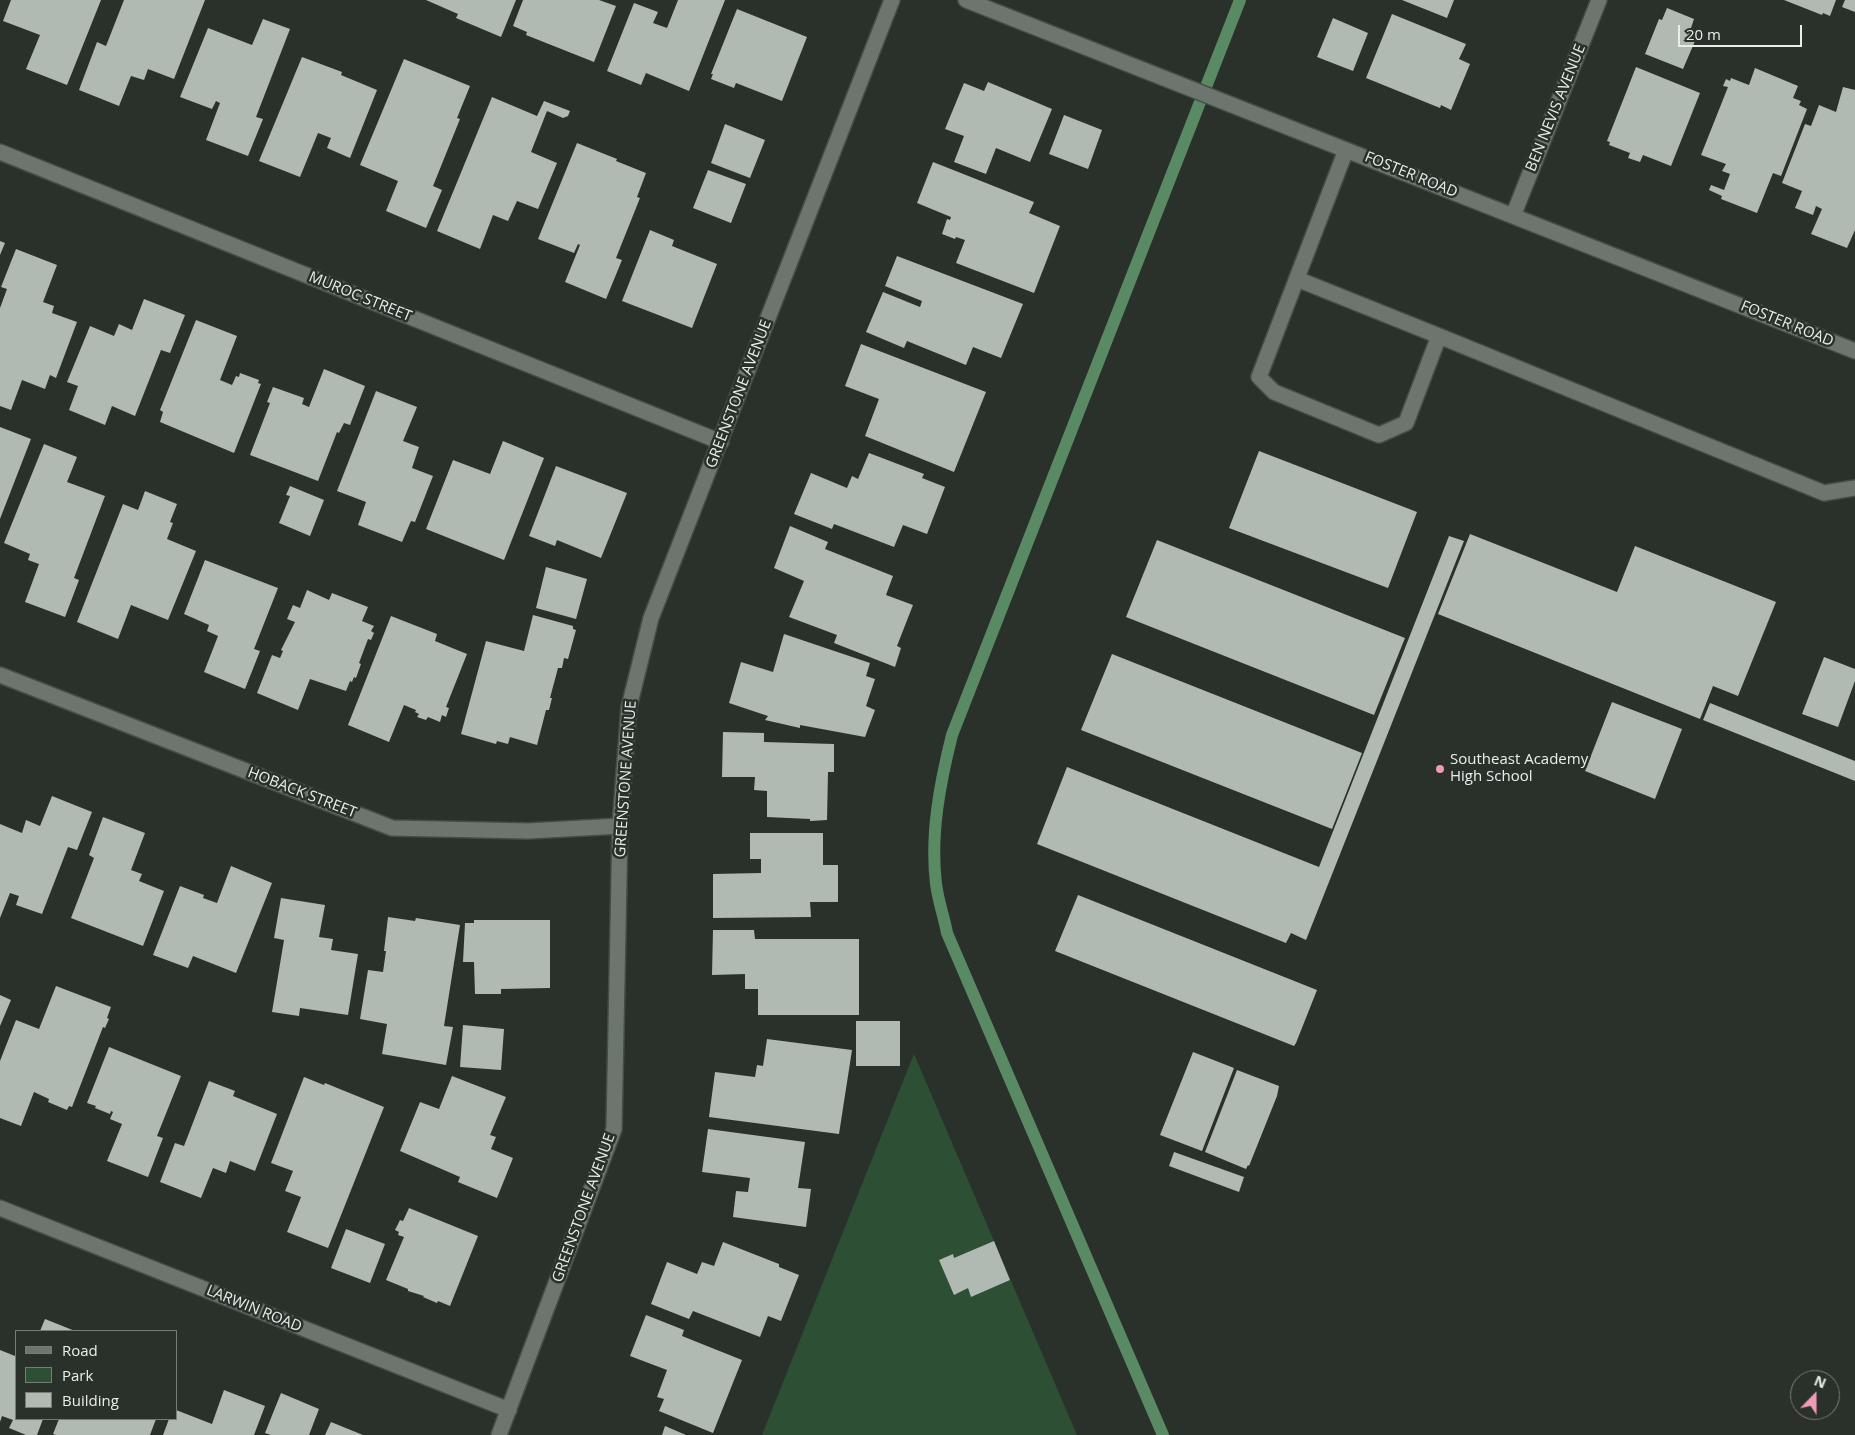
<!DOCTYPE html>
<html>
<head>
<meta charset="utf-8">
<style>
  body { margin:0 }
  #map { position:relative; width:1855px; height:1435px; overflow:hidden; background:#2a312b; font-family:"Open Sans",sans-serif }
  canvas { display:block }
  .legend { position:absolute; left:15px; top:1330px; width:162px; height:90px; box-sizing:border-box; background:#2a312b; border:1px solid #767d77; margin:0; padding:6px 9px; list-style:none; font-size:15px; color:#e9eeea }
  .legend li { display:flex; align-items:center; gap:10px; height:25px }
  .legend b { width:25px; border:1px solid #767d77 }
  .north { position:absolute; left:1790px; top:1370px; width:50px; height:50px; box-sizing:border-box; background:#2a312b; border:1px solid #767d77; border-radius:50%; rotate:22deg; font-size:14px; font-weight:700; line-height:20px; text-align:center; color:#e9eeea }
  .north::after { content:''; display:block; margin:auto; width:18px; height:22px; background:#f09ab5; clip-path:polygon(50% 0,100% 100%,50% 72%,0 100%) }
  .scale { position:absolute; left:1678px; top:25px; width:124px; height:22px; box-sizing:border-box; border:2px solid #e9eeea; border-top:0; padding-left:6px; font-size:15px; line-height:18px; white-space:nowrap; color:#e9eeea; -webkit-text-stroke:4px #2a312b; paint-order:stroke }
</style>
</head>
<body>
<div id="map">
<canvas width="1855" height="1435"></canvas>
<ul class="legend">
<li><b style="height:6px;background:#6d766e"></b>Road</li>
<li><b style="height:14px;background:#2d4f34"></b>Park</li>
<li><b style="height:14px;background:#b0bab2"></b>Building</li>
</ul>
<div class="north">N</div>
<div class="scale">20 m</div>
</div>
<script>
const context = document.querySelector('canvas').getContext('2d');
context.lineJoin = 'round';
function paint(path, color) { context.fillStyle = color; context.fill(path, 'evenodd'); }
function trace(path, color, width, dash) { context.strokeStyle = color; context.lineWidth = width; context.lineCap = dash ? 'butt' : 'round'; context.setLineDash(dash || []); context.stroke(path); }
function drawText(font, color, halo, rows, align = 'center') {
  context.font = font + ' "Open Sans",sans-serif'; context.lineWidth = 5; context.setLineDash([]); context.textBaseline = 'middle'; context.strokeStyle = halo; context.fillStyle = color; for (const [text, x, y, turn = 0] of rows) {
    context.save(); context.translate(x, y); context.rotate((+turn || 0) * Math.PI / 180); context.textAlign = isNaN(turn) ? turn : align; if (halo) context.strokeText(text, 0, 0); context.fillText(text, 0, 0); context.restore();
  }
}
paint(new Path2D(`
  M914 1054 1077 1435H762Z`), '#2d4f34');
trace(new Path2D(`
  M1163 1435 947 933C944 917 938 900 936 884 930 834 940 783 952 735L1240 0`), '#598a63', 12);
paint(new Path2D(`
  M11 0H101L67 85 26 69 40 35 3 21Z
  M124 0H205L174 79 148 69 144 80 131 76 119 106 79 90 97 42 106 46Z
  M426 0H516L501 37 456 18 458 14Z
  M523 0H599L616 6 594 62 526 35 527 32 513 26Z
  M678 0H725L689 91 646 73 641 85 607 71 634 3 658 12 653 23 667 28Z
  M1402 0H1454L1447 18Z
  M1784 0H1836L1830 16 1823 13 1822 15Z
  M1845 0H1855V12L1842 7Z
  M1667 8 1694 19 1690 31 1698 34 1683 69 1645 54 1659 19 1662 20Z
  M737 9 807 37 782 101 736 83 734 88 711 79 713 74H711Z
  M1392 14 1466 44 1459 59 1470 64 1451 110 1441 105 1440 108 1366 78Z
  M1333 18 1368 33 1353 71 1317 57Z
  M263 19 290 29 256 117 263 119 248 156 206 140 220 103 216 101 212 109 180 97 208 28 252 45Z
  M302 57 342 72 341 75 377 90 350 158 327 148 331 138 318 133 300 177 259 161Z
  M404 59 470 86 457 118 460 119 433 186 442 190 426 228 386 211 398 181 360 165Z
  M1636 67 1700 93 1671 166 1643 155 1640 162 1628 158 1630 153 1609 145 1610 142 1607 141Z
  M1755 68 1798 86 1793 98 1801 101 1799 105 1807 109 1781 176 1773 173 1757 213 1721 199 1722 196 1709 190 1711 185 1724 190 1730 174 1722 171 1726 164 1701 155 1728 87 1723 86 1726 79 1730 81 1731 78 1749 85Z
  M988 82 1052 109 1030 162 996 148 986 174 954 162 964 136 945 129 964 83 984 91Z
  M1843 87 1855 90V230L1847 248 1811 234 1822 209 1816 206 1813 215 1795 208 1802 191 1782 183 1805 124 1811 126 1819 105 1836 112Z
  M492 97 537 116 544 101 570 111 568 116 563 118 547 111 531 152 557 163 538 209 517 201 508 221 493 215 480 249 437 231Z
  M1064 115 1102 130 1088 169 1049 154Z
  M725 124 765 140 750 178 711 163Z
  M577 143 617 159 616 161 646 173 637 197 640 198 616 258 622 260 606 299 565 282 580 245 578 244 574 253 538 239Z
  M933 162 1034 202 1029 213 1060 226 1034 293 956 263 965 240 956 237 955 239 942 234 947 219 950 220 951 217 917 203Z
  M708 170 746 184 731 223 693 208Z
  M650 230 674 240 672 246 717 264 692 328 622 301Z
  M0 241 5 243 0 255Z
  M16 249 57 265 43 302 54 306 52 313 77 322 56 378 50 375 45 389 22 380 11 410 0 406V308L7 289 1 287Z
  M897 256 1023 304 1001 358 973 347 966 365 907 341 904 348 866 332 883 292 920 307 922 301 885 286Z
  M144 299 185 315 170 353 161 350 135 416 112 406 105 425 69 410 78 386 67 382 90 326 114 336 119 324 132 330Z
  M196 320 237 336 220 380 232 385 236 376 239 377 240 373 259 380 258 383 261 384 234 453 160 422 163 412 160 410Z
  M861 344 986 392 954 472 865 436 879 399 845 386Z
  M324 369 365 386 350 425 344 423 339 433 337 432 318 481 250 455 270 403 267 402 273 387 304 398 302 404 309 407Z
  M376 391 417 407 403 441 419 447 412 468 433 476 415 522 411 521 402 542 358 525 366 502 337 491Z
  M0 427 31 439 0 519Z
  M503 441 544 458 504 560 426 529 453 460 490 474Z
  M44 444 77 457 67 482 105 496 74 578 79 580 65 617 25 602 39 564 28 560 30 554 4 543Z
  M1259 451 1417 512 1388 588 1229 528Z
  M869 453 924 474 922 478 945 487 927 534 903 525 894 547 834 524 832 529 794 514 811 473 847 488 852 476 858 479Z
  M556 466 627 493 601 558 557 540 555 546 529 536Z
  M290 486 324 500 310 536 279 523 290 496 286 495Z
  M145 491 177 504 170 522 173 523 167 539 196 551 168 620 131 605 118 639 77 622 123 504 138 510Z
  M790 526 828 542 825 549 893 576 886 595 913 605 897 646 901 648 895 667 834 643 837 635 789 617 804 581 774 568Z
  M1470 534 1617 592 1635 546 1776 602 1738 696 1713 686 1700 719 1438 614Z
  M1449 536 1464 541 1306 940 1291 933 1286 943 1037 844 1067 767 1319 867Z
  M1157 540 1405 638 1374 715 1126 617Z
  M205 560 278 588 254 649 260 651 245 689 204 672 218 636 207 631 209 625 184 614Z
  M546 567 587 579 576 619 536 608Z
  M307 590 329 600 332 593 368 607 362 621 374 626 371 631 374 633 371 640 368 639 359 663 361 664 356 678 354 677 352 682 350 681 346 691 310 679 298 710 257 693 272 655 280 658 283 651 281 650 295 622 287 619 293 605 300 608Z
  M533 615 573 626V629L576 630 568 659 564 658 562 668H558L550 698H552L549 710H546L537 745 510 737 508 744 497 741 496 744 461 734 486 641 524 651Z
  M391 616 437 634 435 641 467 654 446 707 449 708 446 717 442 715 440 722 428 717 426 720 417 717 419 714 415 712 416 710 404 705 389 742 348 725Z
  M784 634 870 663 866 676 875 679 866 706 875 710 865 737 800 725V728L765 720 768 716 729 703 741 662 773 672Z
  M1112 654 1362 753 1332 829 1081 730Z
  M1824 657 1855 669V681L1838 727 1802 714Z
  M1612 702 1682 729 1655 799 1585 771Z
  M1710 703 1855 761V781L1703 720Z
  M723 732 764 733V742L834 744V772H828L827 820 810 821V819L767 817V791L754 790 755 777H722Z
  M52 796 92 812 77 850 68 847 42 914 16 905 19 896 10 893 0 918V824L22 833 26 820 40 826Z
  M103 817 145 833 131 870 142 874 139 881 164 891 143 946 71 918 94 858 89 855Z
  M750 833H823V865H838V902H810L811 917 713 918V874L761 873V859H750Z
  M231 866 272 883 236 973 193 956 188 968 153 955 180 886 204 895 203 898 217 903Z
  M1078 895 1317 990 1296 1043 1294 1046 1055 951Z
  M281 898 325 905 319 937 333 939 331 950 358 954 348 1015 300 1008 299 1016 272 1012 284 940 274 938Z
  M388 917 415 921 416 918 460 925 444 1026 453 1027 446 1065 382 1054 387 1024 360 1019 368 970 383 972 386 951H384Z
  M474 920H550V988L501 989V994H475L474 962H463L465 923H474Z
  M713 930H754L755 939H859V1015H758V989H745V974L712 975Z
  M56 986 111 1007 107 1018 109 1019 105 1028 103 1027 72 1107 69 1106 67 1110 48 1102 49 1099 34 1092 21 1126 0 1118V1061L16 1020 39 1029Z
  M0 995 11 1000 0 1026Z
  M856 1021H900V1066H856Z
  M463 1025 504 1029 501 1070 460 1067Z
  M767 1039 852 1050 839 1134 709 1117 715 1072 755 1077 757 1065 763 1066Z
  M109 1047 181 1076 157 1136 163 1138 148 1177 107 1161 122 1124 110 1119 113 1112 111 1111 110 1114 95 1108 96 1106 87 1103Z
  M1193 1052 1234 1068 1202 1151 1160 1135Z
  M1237 1070 1279 1086 1277 1096 1249 1166 1248 1165 1246 1169 1205 1152Z
  M452 1076 506 1097 490 1135 496 1137 491 1149 513 1158 497 1198 458 1182 460 1177 400 1151 420 1102 439 1109Z
  M304 1077 324 1085 325 1083 384 1107 328 1248 287 1232 301 1197 285 1191 293 1171 271 1163Z
  M209 1081 235 1091 233 1096 277 1114 255 1171 230 1161 226 1173 213 1168 201 1198 160 1182 175 1143 184 1146Z
  M708 1129 805 1142 798 1188 811 1189 806 1227 733 1217 736 1191 748 1192 750 1178 702 1172Z
  M1174 1152 1244 1177 1239 1192 1169 1166Z
  M409 1208 478 1236 450 1306 438 1301 437 1303 423 1297 424 1296 408 1291V1289L386 1280 404 1237 398 1235 399 1232 395 1230 400 1220 403 1221Z
  M346 1229 385 1244 370 1283 331 1268Z
  M994 1241 1010 1280 971 1297 968 1288 954 1295 939 1260 953 1254 954 1258Z
  M723 1242 779 1264V1267L799 1275 781 1321 768 1316 760 1337 693 1311 689 1319 651 1304 667 1262 697 1274 702 1262 714 1266Z
  M646 1315 684 1330 682 1336 742 1360 713 1433 659 1411 664 1399 657 1397 667 1370 630 1356Z
  M45 1319 75 1331H40Z
  M0 1350 15 1356 16 1352V1419H43L37 1435H26L9 1428 13 1420 2 1416 0 1422Z
  M224 1390 265 1406 254 1435H163L169 1419H176V1410L212 1424Z
  M281 1393 319 1409 309 1435H271L265 1433Z
  M59 1419H156L150 1435H56L53 1434Z
  M331 1422 363 1435H325Z
  M665 1426 686 1435H662Z`), '#b0bab2');
const minor = new Path2D(`
  M966 0 1855 351
  M1346 150 1259 377 1274 392 1379 435 1406 423 1439 336 1824 493 1855 488
  M0 152 721 442
  M1513 216 1599 0
  M1297 279 1439 336
  M0 675 392 828 528 831 620 826
  M0 1208 509 1410
  M499 1435 614 1129 620 826 629 707 651 618 892 0`);
trace(minor, '#464c47', 18);
trace(minor, '#6d766e', 15);
for (const [x, y, r, color] of [
  [1440,769,5,"#f09ab5"]
]) { const dot = new Path2D(); dot.arc(x, y, r, 0, 2 * Math.PI); context.fillStyle = color; context.fill(dot); trace(dot, '#2a312b', 2); }
drawText('15px', '#e9eeea', '#2a312b', [
  ["BEN NEVIS AVENUE",1556,108,-68],
  ["FOSTER ROAD",1411,175,22],
  ["MUROC STREET",360,297,22],
  ["FOSTER ROAD",1787,324,22],
  ["GREENSTONE AVENUE",739,394,-69],
  ["GREENSTONE AVENUE",626,779,-86],
  ["HOBACK STREET",302,793,21],
  ["GREENSTONE AVENUE",584,1208,-70],
  ["LARWIN ROAD",254,1309,22]
]);
drawText('15px', '#e9eeea', '#2a312b', [
  ["Southeast Academy",1450,760],
  ["High School",1450,777]
], 'left');
</script>
</body>
</html>
